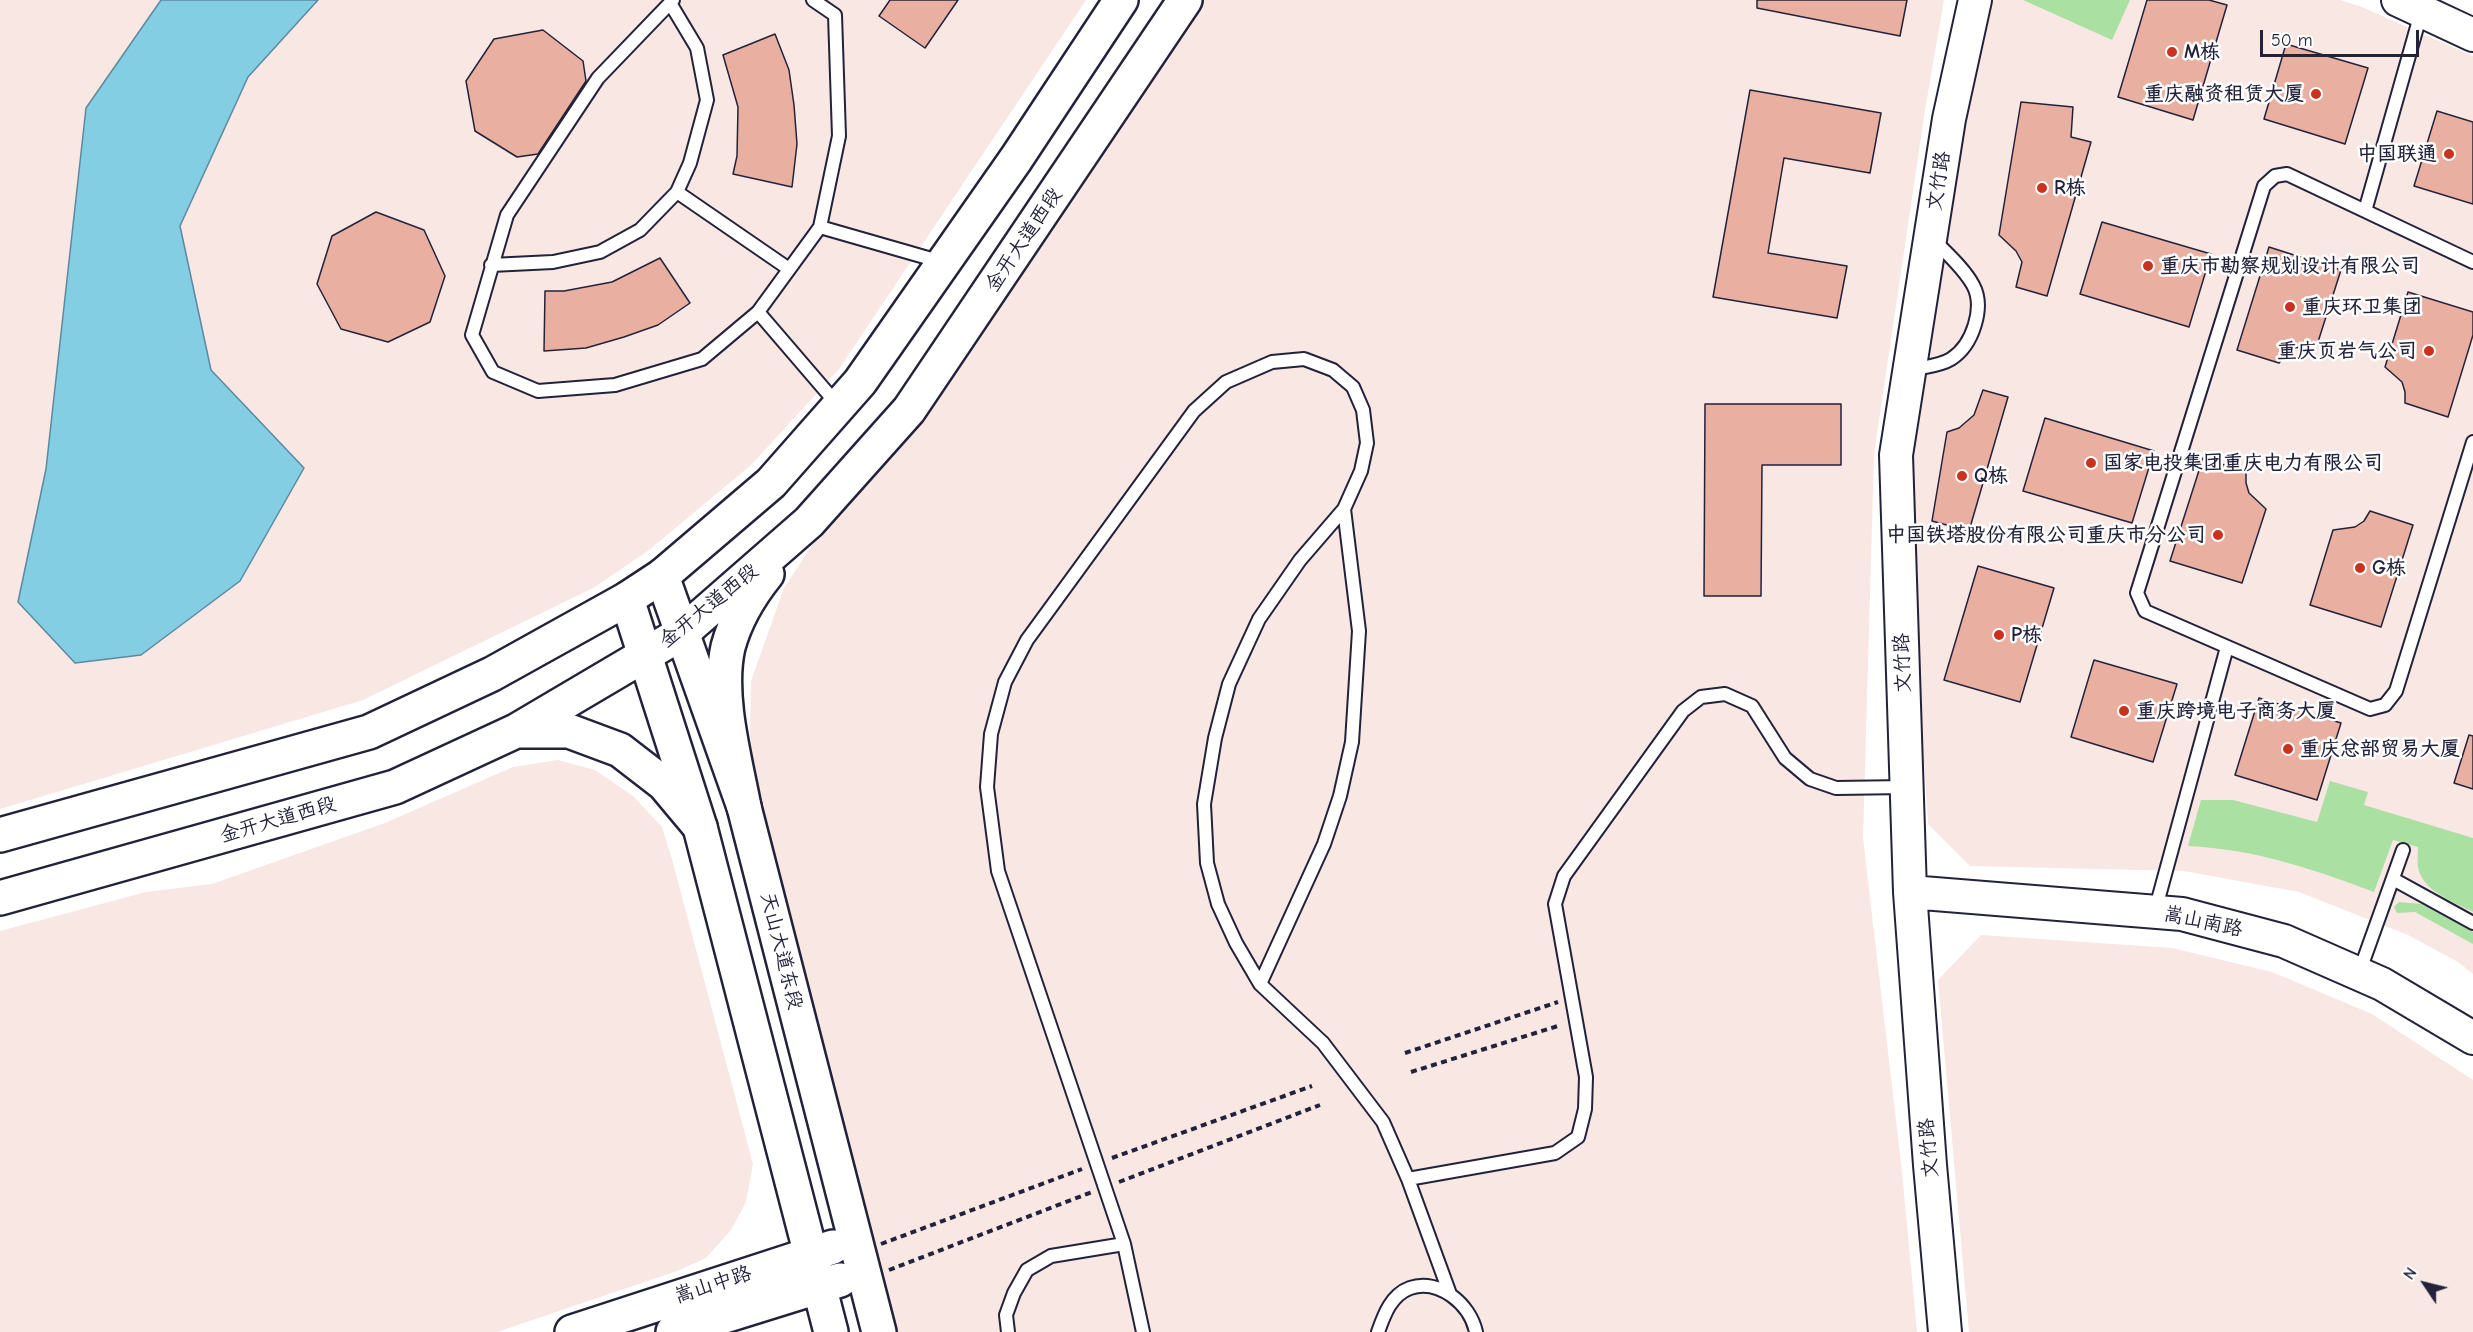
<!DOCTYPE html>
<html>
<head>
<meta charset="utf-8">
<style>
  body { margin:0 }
  #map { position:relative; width:2473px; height:1332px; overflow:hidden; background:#fff; font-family:"Comic Neue",sans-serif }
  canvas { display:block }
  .north { position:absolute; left:2395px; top:1254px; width:60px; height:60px; -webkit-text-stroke:4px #fff; paint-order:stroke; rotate:305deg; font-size:16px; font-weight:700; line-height:24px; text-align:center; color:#22223b }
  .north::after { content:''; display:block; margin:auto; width:21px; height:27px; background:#22223b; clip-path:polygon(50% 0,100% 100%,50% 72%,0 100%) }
  .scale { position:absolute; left:2260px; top:30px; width:159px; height:27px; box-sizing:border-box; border:3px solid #22223b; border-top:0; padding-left:8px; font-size:18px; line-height:21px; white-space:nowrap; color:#22223b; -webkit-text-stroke:4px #fff; paint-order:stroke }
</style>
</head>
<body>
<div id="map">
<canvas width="2473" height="1332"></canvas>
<div class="north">N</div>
<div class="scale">50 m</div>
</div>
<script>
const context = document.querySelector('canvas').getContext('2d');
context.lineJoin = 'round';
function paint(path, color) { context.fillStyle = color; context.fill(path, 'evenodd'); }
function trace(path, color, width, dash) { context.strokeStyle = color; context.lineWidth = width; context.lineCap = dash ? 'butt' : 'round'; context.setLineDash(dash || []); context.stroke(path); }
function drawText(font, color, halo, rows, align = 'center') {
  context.font = font + ' "Comic Neue","LXGW WenKai TC",sans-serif'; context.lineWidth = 5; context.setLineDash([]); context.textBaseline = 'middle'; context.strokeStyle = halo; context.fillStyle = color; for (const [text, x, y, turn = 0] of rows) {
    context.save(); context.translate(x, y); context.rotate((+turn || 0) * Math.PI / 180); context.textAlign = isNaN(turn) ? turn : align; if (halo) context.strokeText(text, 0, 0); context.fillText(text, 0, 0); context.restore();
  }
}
paint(new Path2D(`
  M0 0H1086L839 369 751 465 649 550 595 587 363 700 0 809Z
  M1203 0H1944L1925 110 1874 454 1863 838 1902 1172 1917 1332H895L757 801 750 737 751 681 784 588 820 533 919 420Z
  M1989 0H2340L2362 7 2473 56V974L2458 962 2408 935 2299 892 2184 871 1970 866 1928 824 1905 454 1959 118Z
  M558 760 595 770 633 796 662 827 673 863 753 1164 746 1202 731 1230 706 1258 677 1271 497 1332H0V931L146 892 212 884 385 823 513 767Z
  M1981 935 2172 948 2272 972 2372 1014 2473 1080V1332H1969L1938 980Z`), '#f8e7e3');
paint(new Path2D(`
  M2023 0H2130L2112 40Z
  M2330 781 2368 792 2364 805 2473 838V912C2454 902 2422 891 2418 867 2417 860 2418 853 2418 847L2393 840 2374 892C2313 869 2254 849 2188 846L2201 800H2233L2317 822Z
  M2399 902 2422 904 2473 932V944L2415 912 2397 913 2394 907Z`), '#abe0a3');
const water = new Path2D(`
  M161 0H318L248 77 180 226 211 370 304 468 240 581 141 655 75 663 18 602 46 469 86 108Z`);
paint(water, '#83cee3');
trace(water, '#5c89a0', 1.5);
const building = new Path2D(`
  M890 0H958L925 48 879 16Z
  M1757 0H1907L1900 36 1757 8Z
  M2147 0H2209L2227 5 2193 120 2118 97Z
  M543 30 583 61 586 81 538 154 517 157 475 131 466 81 494 39Z
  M775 34 789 70 794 105 797 144 792 187 733 174 737 156 738 107 723 55Z
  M2286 44 2368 68 2345 144 2264 119Z
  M1750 90 1881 113 1870 173 1784 158 1768 253 1847 266 1837 318 1713 297Z
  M2021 102 2073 107 2071 137 2091 142 2047 296 2016 287 2022 262 2016 251 1999 235Z
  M2437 111 2473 122V204L2414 186Z
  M376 212 424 230 445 276 430 322 388 342 341 329 317 284 332 236Z
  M2102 222 2211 254 2189 327 2080 294Z
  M2269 247 2341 270 2317 345 2294 348 2286 354 2279 363 2237 350Z
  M660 258 690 303 658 325 624 337 586 348 544 351 545 291H564L612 282Z
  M2408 292 2473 312V335L2448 417 2405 403V392L2402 382 2385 367Z
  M1983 390 2008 397 1969 531 1932 521 1947 432 1959 428 1974 415Z
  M1705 404H1841V465H1762L1761 596H1704Z
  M2045 418 2154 451 2132 523 2023 491Z
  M2203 458 2246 472V483L2249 493 2266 509 2242 583 2170 561Z
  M2370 511 2413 525 2381 627 2310 605 2333 530 2355 527 2364 521Z
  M1978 566 2054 588 2020 702 1944 680Z
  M2094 660 2177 684 2153 762 2071 737Z
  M2259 698 2341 723 2317 800 2235 775Z
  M2469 735 2473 736V789L2454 783Z`);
paint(building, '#e9b0a1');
trace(building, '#22223b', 1.5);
const service = new Path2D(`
  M673 0 598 78 507 215 472 335 493 372 538 391 615 385 702 359 758 312 820 227 839 136 835 15 813 0
  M677 192 789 269
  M2365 211 2421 13
  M820 227 942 262
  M2473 262 2287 174 2275 176 2264 186 2137 593 2145 611 2370 709 2385 705 2396 691 2473 442
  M491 265 553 262 600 252 640 230 677 192 690 163 707 100 697 48 670 3
  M758 312 837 404
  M1911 370C1923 367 1940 366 1951 359 1973 345 1985 307 1973 285 1963 267 1946 253 1933 239
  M2393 879 2473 923
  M2155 911 2227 647
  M2359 973 2403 850
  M1260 984 1324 844 1340 796 1352 742 1359 631 1344 509
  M1408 1179 1555 1153 1578 1137 1585 1109 1586 1077 1555 904 1564 876 1683 711 1701 697 1725 694 1752 706 1785 758 1810 779 1836 788 1906 787
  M1008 1332 1006 1315 1014 1293 1027 1270 1051 1256 1124 1244
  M1143 1332 1124 1244 998 871 987 787 991 734 1005 682 1027 640 1194 411 1226 382 1272 362 1304 359 1333 370 1353 387 1363 410 1367 443 1361 471 1344 509 1300 560 1259 619 1229 684 1215 738 1204 804 1207 863 1218 904 1236 943 1260 984 1323 1043 1383 1122 1408 1179 1450 1294
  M1378 1332C1384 1315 1391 1295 1410 1288 1439 1278 1470 1304 1476 1332`);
const tertiary = new Path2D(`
  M2398 0 2473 35
  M1910 892 2182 914 2284 941 2382 984 2473 1038
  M1945 1332 1930 1165 1910 892 1896 455 1949 119 1975 0`);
const secondary = new Path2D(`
  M662 576 744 807 879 1332
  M627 599 700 827 831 1332
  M572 1332 833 1247
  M673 1332 840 1280`);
const primary = new Path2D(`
  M518 731H569L620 750 664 784 700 827
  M744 807C735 759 717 695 728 647 735 621 750 595 767 574
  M0 835 369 732 492 674 627 599 662 576 771 483 860 382 1016 159 1121 0
  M0 898 395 787 516 731 682 633 809 522 909 410 1185 0`);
trace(service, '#22223b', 16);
trace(tertiary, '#22223b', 36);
trace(secondary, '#22223b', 38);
trace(primary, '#22223b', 38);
trace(new Path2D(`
  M1405 1053 1558 1002
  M1411 1072 1561 1025
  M1112 1158 1312 1086
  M1119 1182 1320 1105
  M881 1244 1082 1169
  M889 1270 1092 1192`), '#22223b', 4, [6, 4.5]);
trace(service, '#fff', 12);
trace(tertiary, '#fff', 32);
trace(secondary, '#fff', 33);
trace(primary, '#fff', 33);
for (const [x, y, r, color] of [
  [2172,52,6,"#c8321e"],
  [2316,94,6,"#c8321e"],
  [2449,154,6,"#c8321e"],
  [2042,188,6,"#c8321e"],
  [2148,266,6,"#c8321e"],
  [2290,307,6,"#c8321e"],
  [2429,351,6,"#c8321e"],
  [2091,463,6,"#c8321e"],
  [1962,476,6,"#c8321e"],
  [2218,535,6,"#c8321e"],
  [2360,568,6,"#c8321e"],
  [1999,635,6,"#c8321e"],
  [2124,711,6,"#c8321e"],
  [2288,749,6,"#c8321e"]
]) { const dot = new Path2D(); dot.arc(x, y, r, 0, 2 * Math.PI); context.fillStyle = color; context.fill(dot); trace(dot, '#fff', 2); }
drawText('bold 20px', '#22223b', '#fff', [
  ["M栋",2184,52],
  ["重庆融资租赁大厦",2304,94,"right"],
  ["中国联通",2437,154,"right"],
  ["R栋",2054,188],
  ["重庆市勘察规划设计有限公司",2160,266],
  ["重庆环卫集团",2302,307],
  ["重庆页岩气公司",2417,351,"right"],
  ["国家电投集团重庆电力有限公司",2103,463],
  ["Q栋",1974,476],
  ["中国铁塔股份有限公司重庆市分公司",2206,535,"right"],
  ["G栋",2372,568],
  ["P栋",2011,635],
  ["重庆跨境电子商务大厦",2136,711],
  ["重庆总部贸易大厦",2300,749]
], 'left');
drawText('20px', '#22223b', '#fff', [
  ["文竹路",1939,181,-81],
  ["金开大道西段",1024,240,-56],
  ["金开大道西段",709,606,-39],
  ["文竹路",1903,663,-92],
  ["金开大道西段",278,820,-16],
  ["嵩山南路",2203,922,12],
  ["天山大道东段",781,951,76],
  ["文竹路",1929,1148,-95],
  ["嵩山中路",713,1285,-18]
]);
</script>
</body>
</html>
